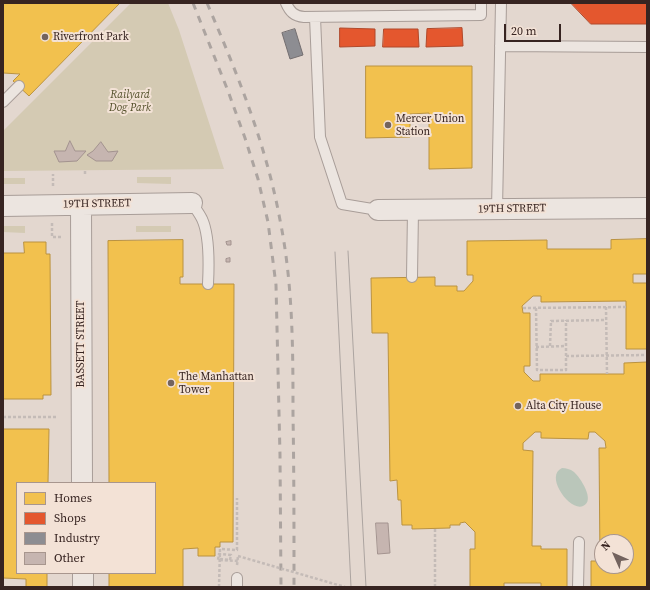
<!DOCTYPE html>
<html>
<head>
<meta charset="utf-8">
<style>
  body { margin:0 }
  #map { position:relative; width:650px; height:590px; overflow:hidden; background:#e3d7cf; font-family:"Source Serif 4",serif }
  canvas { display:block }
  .frame { position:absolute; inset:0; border:4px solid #372421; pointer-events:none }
  .legend { position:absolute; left:16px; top:482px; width:140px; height:92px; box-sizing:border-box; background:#f3e2d6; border:1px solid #a8968e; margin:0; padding:5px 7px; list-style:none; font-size:12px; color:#372421 }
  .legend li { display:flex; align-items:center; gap:8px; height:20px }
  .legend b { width:20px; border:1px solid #a8968e }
  .north { position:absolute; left:594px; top:534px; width:40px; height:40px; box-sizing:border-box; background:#f3e2d6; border:1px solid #a8968e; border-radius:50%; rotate:315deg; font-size:11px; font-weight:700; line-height:16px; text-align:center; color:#372421 }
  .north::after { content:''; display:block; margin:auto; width:14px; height:18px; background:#73635e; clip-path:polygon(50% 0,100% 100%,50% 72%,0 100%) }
  .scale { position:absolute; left:504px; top:24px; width:57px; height:18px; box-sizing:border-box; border:2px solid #372421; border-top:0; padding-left:5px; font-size:12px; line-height:14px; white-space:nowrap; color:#372421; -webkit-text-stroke:3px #f3e2d6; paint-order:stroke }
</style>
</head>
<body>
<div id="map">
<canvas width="650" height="590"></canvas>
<div class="frame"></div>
<ul class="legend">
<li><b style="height:11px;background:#f2c14e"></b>Homes</li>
<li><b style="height:11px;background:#e4572e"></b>Shops</li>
<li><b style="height:11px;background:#8d8d92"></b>Industry</li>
<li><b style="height:11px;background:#c6b5b0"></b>Other</li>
</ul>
<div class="north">N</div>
<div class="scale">20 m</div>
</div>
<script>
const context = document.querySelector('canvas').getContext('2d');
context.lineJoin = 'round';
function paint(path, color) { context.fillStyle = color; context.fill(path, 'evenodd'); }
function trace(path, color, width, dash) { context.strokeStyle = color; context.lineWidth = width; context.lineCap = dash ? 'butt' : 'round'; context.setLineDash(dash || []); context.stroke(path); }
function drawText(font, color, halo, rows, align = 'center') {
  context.font = font + ' "Source Serif 4",serif'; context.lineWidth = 4; context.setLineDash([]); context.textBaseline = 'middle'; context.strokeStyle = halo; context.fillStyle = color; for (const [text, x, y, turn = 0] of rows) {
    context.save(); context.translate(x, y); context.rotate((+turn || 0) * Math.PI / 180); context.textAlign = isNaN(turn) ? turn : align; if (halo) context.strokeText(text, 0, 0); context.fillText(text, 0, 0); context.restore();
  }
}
paint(new Path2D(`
  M131 3H168L179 30 224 169 3 171V131Z
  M137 177H171V184L137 183Z
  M3 178H25V184H3Z
  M3 226H25V233L3 232Z
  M136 226H171V232H136Z`), '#d4cab3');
paint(new Path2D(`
  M562 468C566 468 570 469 574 472 580 477 596 501 583 506 570 512 544 476 562 468Z`), '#bac6ba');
const homes = new Path2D(`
  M3 3H120L29 96 13 81 20 74 3 73Z
  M366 66H472V168L429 169V113L410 114V137L366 138Z
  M647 239V274H633V283H647V349H626V301L541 302V296H533L522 306 523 313H530V366H524V372L533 381H540V374H624V363L647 362V587H591V561H600L599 448H606L605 441 595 432H589L588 439 541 438V432H535L523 443V450L533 451 532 546H541V549H567V587H541V583H504V587H470V549H475V532L465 522 460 523V525H450V528L412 529V525H402L401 500H398L397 480 390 481 388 333H372L371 278 435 277V286H457V291H464L473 281V275H467V241L547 240V249H611V240ZM602 542H626V566H602Z
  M183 240V277H180V284H234L233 542H220V547H215V556H198V548L183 549V587H109V573H155V483H109L108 241Z
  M24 242H46V254H50L51 395H43V399H3V253H24Z
  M3 429H49L48 483H17V573H47V587H26V579L3 578Z`);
paint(homes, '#f2c14e');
trace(homes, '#ba9240', 1);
const shops = new Path2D(`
  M571 3H647V24H591Z
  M340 28 375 29V46L340 47Z
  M462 28 463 46 426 47 427 29Z
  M384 29H418L419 47H383Z`);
paint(shops, '#e4572e');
trace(shops, '#b0482a', 1);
const industry = new Path2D(`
  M295 29 303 55 290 59 282 33Z`);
paint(industry, '#8d8d92');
trace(industry, '#736e70', 1);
const building = new Path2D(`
  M70 141 75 151H86L77 161 59 162 54 151H65Z
  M101 142 108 152 118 151 112 161H96L87 155 93 151Z
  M231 241V245H227L226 242Z
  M230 258V262H226V259Z
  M376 523H388L390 553 378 554Z`);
paint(building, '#c6b5b0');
trace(building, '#a3938f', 1);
const lane = new Path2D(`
  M286 3C290 12 294 16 304 17L481 15V3
  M315 17 320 137 342 204 378 210
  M500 46 646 47
  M3 102 19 86
  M192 203C195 208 199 213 202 219 210 236 209 265 208 284
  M497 209 501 3
  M412 277 413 210
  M237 587V578
  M578 587 579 542`);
const street = new Path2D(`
  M81 205 82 483
  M3 206 192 203
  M378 210 647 208
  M83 573V587`);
trace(lane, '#a89d98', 12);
trace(street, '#a89d98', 22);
trace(new Path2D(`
  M85 174V170
  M53 186V174
  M52 223V237H63
  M606 307 607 374
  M523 308 626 307
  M536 308 537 370H566V320
  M550 346 551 321 606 320
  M536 347 566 346
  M566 356 647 355
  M3 417H56
  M435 529V587
  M220 559 230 560
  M237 565 238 556
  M219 587 220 549 237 550V498`), '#c4bbb7', 2.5, [3, 2]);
trace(lane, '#ece5e0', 10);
trace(street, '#ece5e0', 20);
trace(new Path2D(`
  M348 251 366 587
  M335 252 351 587`), '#aca4a0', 1);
trace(new Path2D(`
  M193 3 228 91 245 138 258 179 268 222 276 285 280 455 281 587
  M207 3C237 73 266 144 280 220 293 284 293 350 293 415 294 472 294 530 294 587`), '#aca4a0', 3, [7, 7]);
trace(new Path2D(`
  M238 556 345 587
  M230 560 231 555 219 554 218 560 238 561`), '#c4bbb7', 2.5, [3, 2]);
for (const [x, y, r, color] of [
  [45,37,4,"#73635e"],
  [388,125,4,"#73635e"],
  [171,383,4,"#73635e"],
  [518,406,4,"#73635e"]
]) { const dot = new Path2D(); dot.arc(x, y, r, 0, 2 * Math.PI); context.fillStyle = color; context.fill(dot); trace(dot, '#f3e2d6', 1.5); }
drawText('11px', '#372421', '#f3e2d6', [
  ["Riverfront Park",53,37],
  ["Mercer Union",396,119],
  ["Station",396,132],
  ["The Manhattan",179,377],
  ["Tower",179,390],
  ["Alta City House",526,406]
], 'left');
drawText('italic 11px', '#524f29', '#f3e2d6', [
  ["Railyard",130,95],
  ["Dog Park",130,108]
]);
drawText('11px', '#372421', '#f3e2d6', [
  ["19TH STREET",97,204,-1],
  ["19TH STREET",512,209,-1],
  ["BASSETT STREET",81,344,-90]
]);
</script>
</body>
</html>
